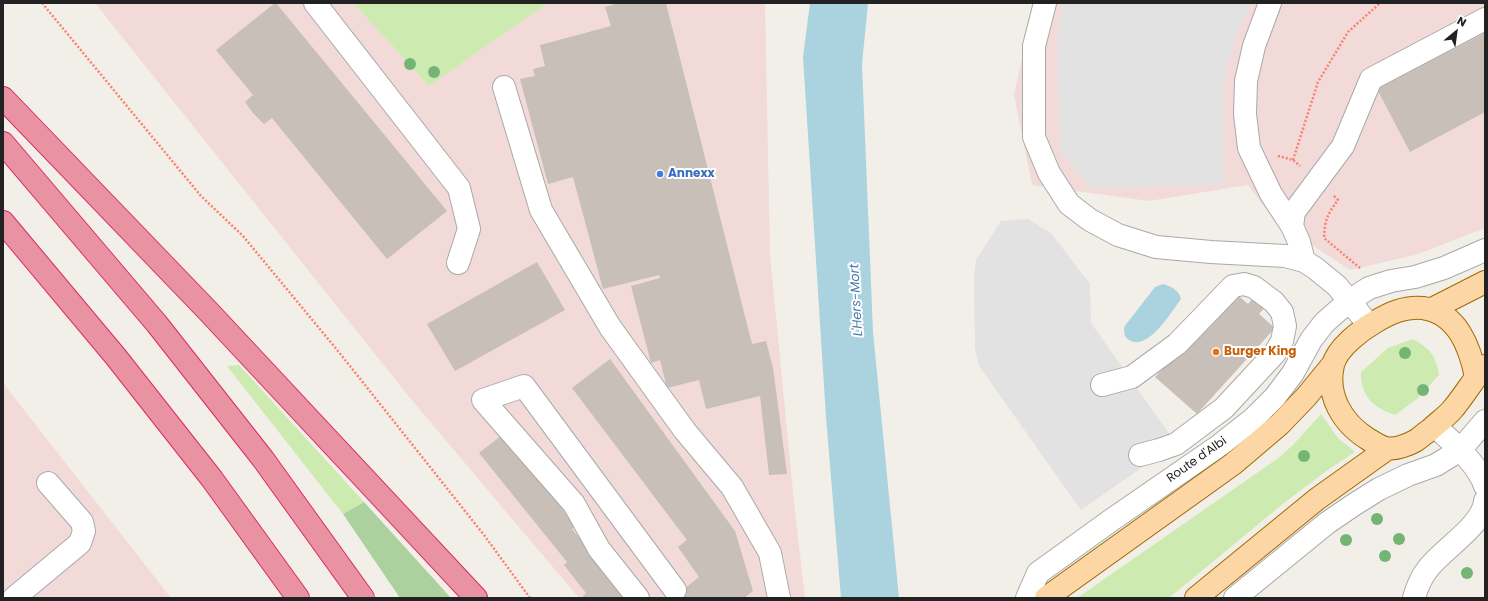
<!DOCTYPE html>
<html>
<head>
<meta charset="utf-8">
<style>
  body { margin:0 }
  #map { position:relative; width:1488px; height:601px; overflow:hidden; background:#f2efe9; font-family:Poppins,sans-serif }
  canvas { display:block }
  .frame { position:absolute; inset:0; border:4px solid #222; pointer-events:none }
  .north { position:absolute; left:1436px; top:12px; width:40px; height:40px; -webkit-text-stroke:3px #fff; paint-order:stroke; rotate:29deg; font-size:11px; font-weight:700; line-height:16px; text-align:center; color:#222 }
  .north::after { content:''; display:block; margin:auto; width:14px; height:18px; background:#222; clip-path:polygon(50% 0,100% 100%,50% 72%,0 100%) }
</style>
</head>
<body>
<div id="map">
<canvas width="1488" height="601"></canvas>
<div class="frame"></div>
<div class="north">N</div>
</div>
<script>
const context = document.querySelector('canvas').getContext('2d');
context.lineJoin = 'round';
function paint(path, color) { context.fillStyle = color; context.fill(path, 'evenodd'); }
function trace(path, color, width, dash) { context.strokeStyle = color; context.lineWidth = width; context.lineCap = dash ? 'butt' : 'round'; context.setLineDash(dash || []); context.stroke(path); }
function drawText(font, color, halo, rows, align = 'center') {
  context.font = font + ' Poppins,sans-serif'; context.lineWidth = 4; context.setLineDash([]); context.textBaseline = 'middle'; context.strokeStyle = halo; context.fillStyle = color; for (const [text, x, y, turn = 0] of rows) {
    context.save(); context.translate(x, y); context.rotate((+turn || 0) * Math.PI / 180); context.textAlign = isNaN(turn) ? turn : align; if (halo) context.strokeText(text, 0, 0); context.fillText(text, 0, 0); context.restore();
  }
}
paint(new Path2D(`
  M95 3H353L429 86 548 3H765L770 255 794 502 805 598H579L410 398Z
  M1034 3H1485V228L1418 254 1350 270 1275 221 1248 185 1149 201 1032 185 1014 95Z
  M3 383 171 598H3Z`), '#f2dad9');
paint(new Path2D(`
  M353 3H548L429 86Z
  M1413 339C1430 349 1436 355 1439 375L1417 399 1395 415C1374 408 1360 396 1361 372L1388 348Z
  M239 365 364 502 343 514 227 366Z
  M1321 414 1338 438 1355 452 1329 469 1284 503 1169 598H1077L1277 459 1293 445Z`), '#cdebb0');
paint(new Path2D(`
  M364 502 451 598H400L343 514Z`), '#add19e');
paint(new Path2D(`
  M1062 3H1252L1235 37 1223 83V185L1091 188 1060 152 1057 36Z
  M1028 219 1051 233 1090 284 1091 323 1170 435 1157 457 1081 510 979 366 975 348 974 275 976 260 1001 221Z`), '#e2e2e2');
paint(new Path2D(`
  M810 3H868L862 64 873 332 899 598H841L826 417 803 57Z
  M1163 284C1172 287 1178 289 1181 299 1172 311 1148 352 1129 340 1124 337 1124 333 1124 327L1155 287Z`), '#aad3df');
paint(new Path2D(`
  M275 3H276L447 211 387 259 272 118 264 124 253 113 245 102 253 95 216 50Z
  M619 3H666L752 344 766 341 773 368 787 474 769 475 760 396 706 409 699 380 667 388 660 360 651 363 631 286 660 278 659 275 603 289 573 177 548 184 520 79 535 76 533 69 545 66 540 45 611 26 605 7Z
  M1485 33V112L1410 152 1377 89Z
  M537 262 565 310 455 371 427 324Z
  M1234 292 1248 304 1256 295 1267 305 1259 314 1275 328 1197 414 1155 377Z
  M610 359 735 531 753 591 744 598H673L699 577 678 547 687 540 572 388Z
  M502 435 576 526 572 529 629 598H584L583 596 586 593 564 565 567 562 479 453Z`), '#c7bfb8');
const minor = new Path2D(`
  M315 3 459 188 469 229 458 263
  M1045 3 1034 46V137L1049 173 1069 204 1090 220 1118 235 1156 247 1211 252 1285 256 1304 261 1315 268 1337 286 1369 325
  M1270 3 1254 46 1246 81 1245 114 1249 148 1271 194 1292 226
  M504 87 541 210 610 327 685 431 732 487 770 553 779 598
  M1304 261 1299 242 1292 226 1294 212 1343 146 1371 79 1485 19
  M1102 385 1132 377 1177 344 1233 286 1244 284 1254 287 1274 302 1282 312 1285 326 1282 341 1275 353 1224 408 1176 444 1159 450 1140 455
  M1435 426C1452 442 1478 464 1485 486
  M14 598 80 543 84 531 82 522 48 483
  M638 598 599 549 574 504 483 400 524 386 675 590
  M1027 598 1038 573 1110 521 1220 445 1253 419 1275 397 1293 373 1311 340 1324 323 1349 301 1369 288 1391 281 1415 277 1444 268 1485 250
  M1235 598 1327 523 1355 504 1379 489 1408 475 1436 465 1460 450 1485 421
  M1414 598C1417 587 1420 579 1427 570 1441 550 1483 526 1485 501`);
const major = new Path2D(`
  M1432 309 1485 282
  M1476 377C1470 348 1458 313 1423 308 1405 306 1390 313 1375 322 1361 330 1337 348 1333 365 1326 395 1342 423 1368 439 1373 442 1380 447 1386 448 1395 450 1408 445 1415 441 1420 438 1425 433 1430 430 1437 423 1446 417 1452 410 1464 396 1473 380 1485 366
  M1046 598 1233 464 1280 424 1306 397 1333 364
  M1196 598 1317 499 1387 449`);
const highway = new Path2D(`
  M3 98 208 311 476 598
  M3 143 157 324 263 459 363 598
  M3 222 116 357 212 479 298 598`);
trace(minor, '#a9a9a9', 24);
trace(major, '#a06b00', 24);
trace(highway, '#dc2a67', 24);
trace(new Path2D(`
  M42 3 201 196 243 236 338 351 484 535 530 598
  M1278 156 1293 160 1300 166
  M1293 160 1318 82 1348 32 1380 3
  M1334 196 1338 200C1327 215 1325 219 1324 238L1360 268`), '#fa8072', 2.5, [2, 2]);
trace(minor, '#fff', 22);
trace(major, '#fcd6a4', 22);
trace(highway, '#e892a2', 22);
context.fillStyle = '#74b475';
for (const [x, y] of [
  [410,64],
  [434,72],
  [1405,353],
  [1423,390],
  [1304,456],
  [1377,519],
  [1399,539],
  [1346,540],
  [1385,556],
  [1467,573]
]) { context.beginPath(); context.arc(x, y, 6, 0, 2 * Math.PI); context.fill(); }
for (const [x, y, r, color] of [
  [660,174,4,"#3f7fe0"],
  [1216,352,4,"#e8710a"]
]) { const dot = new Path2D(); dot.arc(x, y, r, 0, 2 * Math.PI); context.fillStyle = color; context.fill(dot); trace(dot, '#fff', 1.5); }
drawText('bold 12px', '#366cbe', '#fff', [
  ["Annexx",668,174]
], 'left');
drawText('bold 12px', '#c56008', '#fff', [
  ["Burger King",1224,352]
], 'left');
drawText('12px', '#222', '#fff', [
  ["Route d'Albi",1197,460,-35]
]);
drawText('italic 13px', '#4a7aab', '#fff', [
  ["L'Hers-Mort",857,300,-93]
]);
</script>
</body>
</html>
